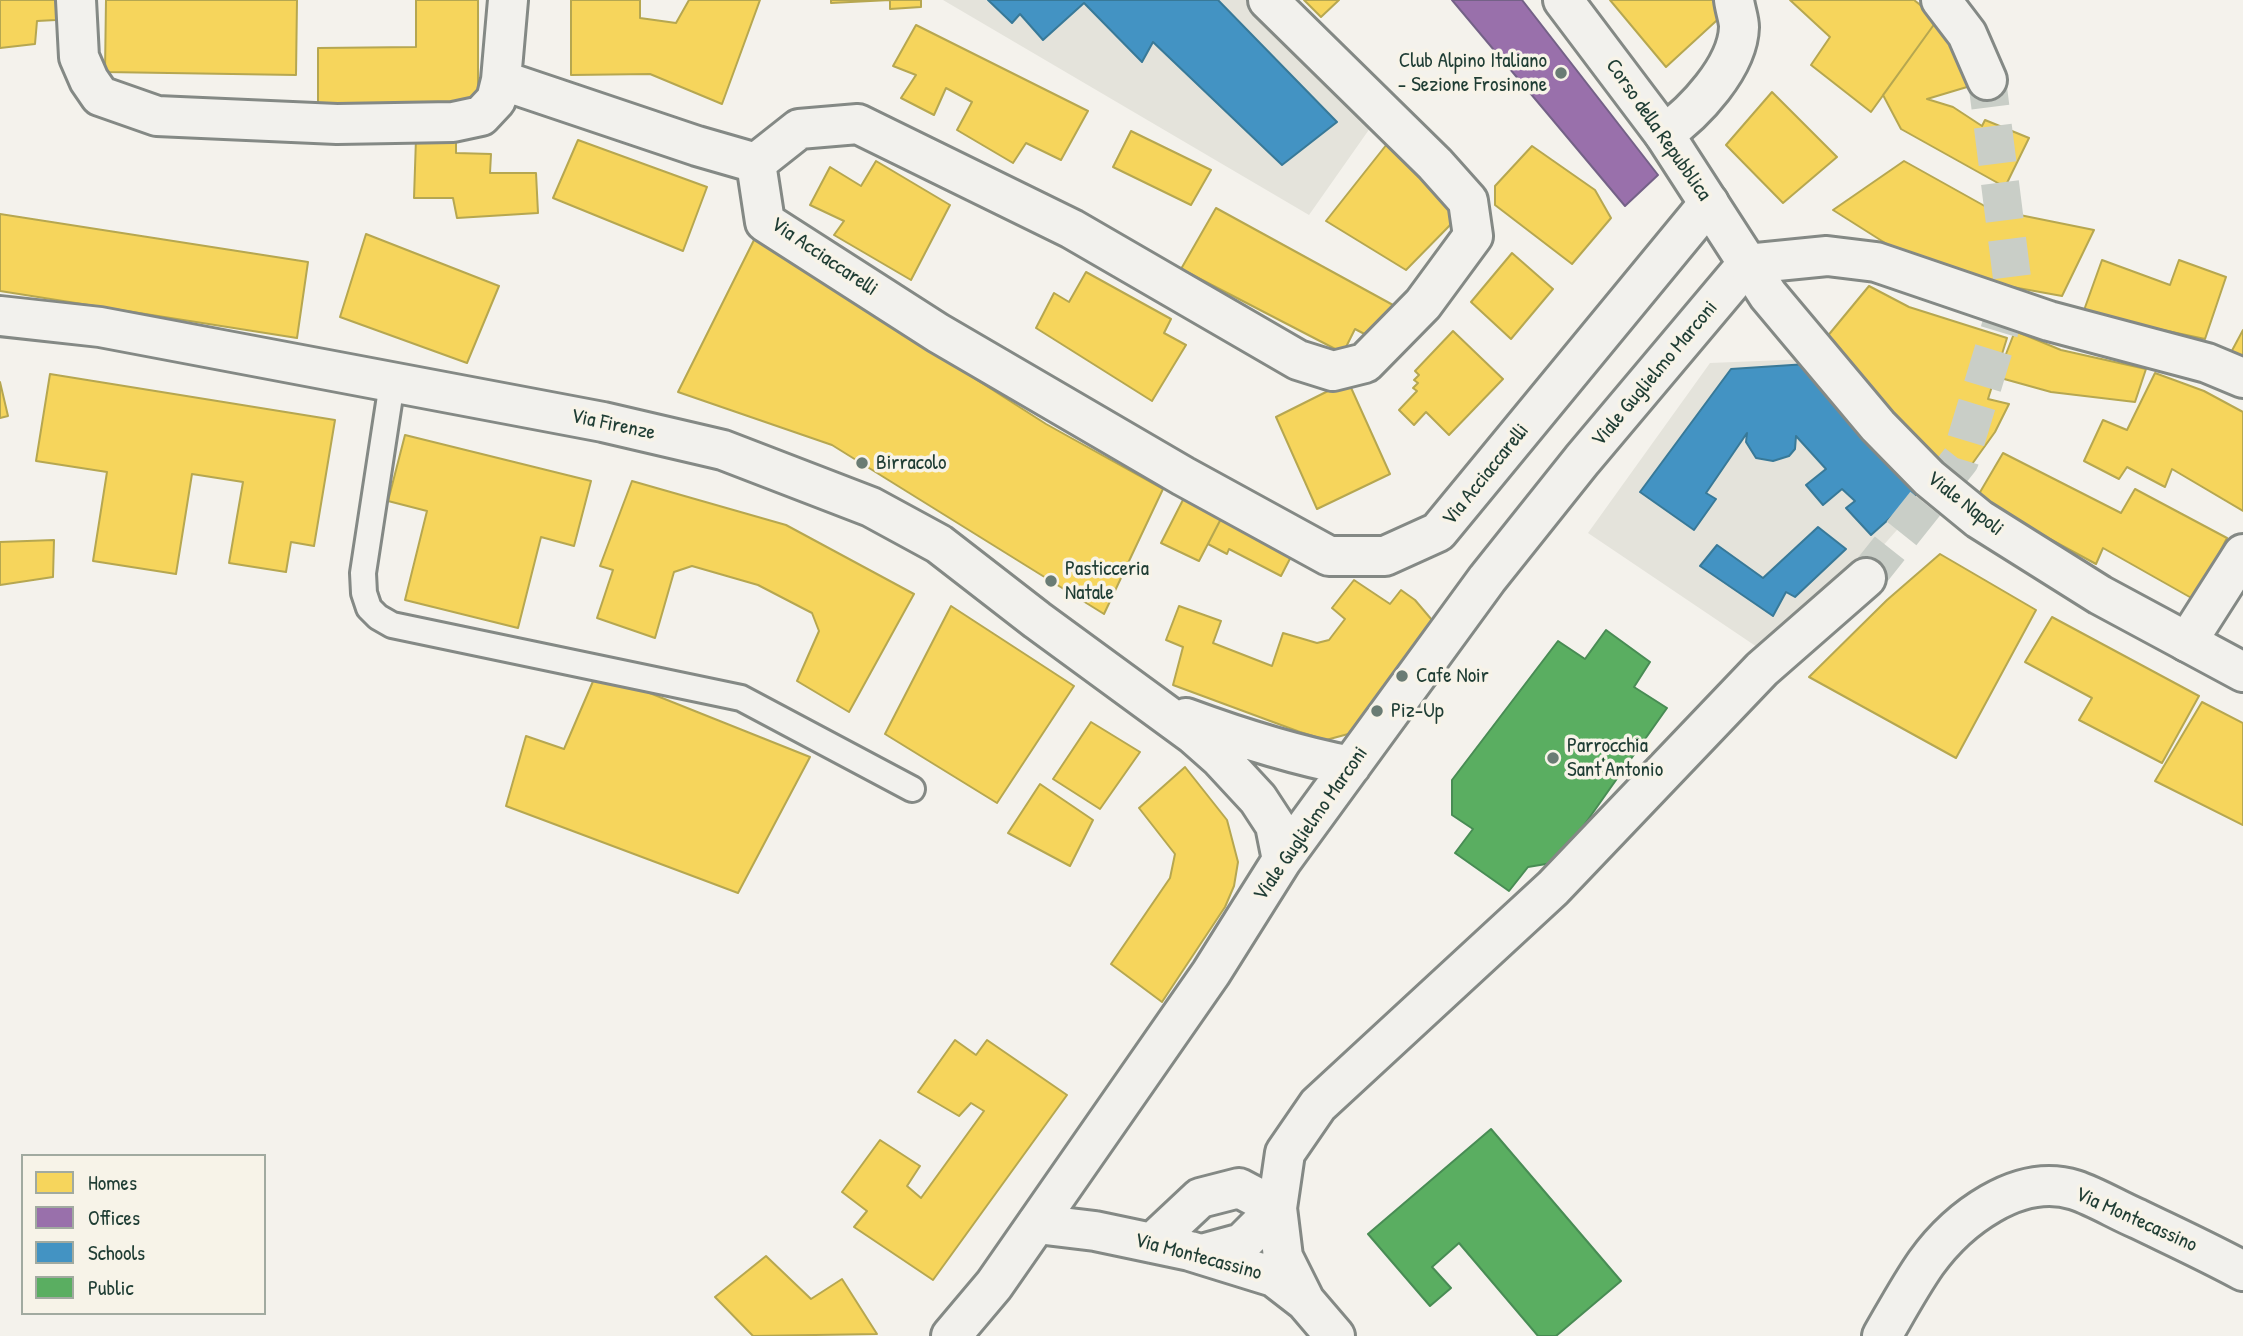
<!DOCTYPE html>
<html>
<head>
<meta charset="utf-8">
<style>
  body { margin:0 }
  #map { position:relative; width:2243px; height:1336px; overflow:hidden; background:#f4f2ec; font-family:"Patrick Hand",sans-serif }
  canvas { display:block }
  .legend { position:absolute; left:21px; top:1154px; width:245px; height:161px; box-sizing:border-box; background:#f7f3e8; border:2px solid #a1aaa0; margin:0; padding:9px 12px; list-style:none; font-size:21px; color:#1f3d34 }
  .legend li { display:flex; align-items:center; gap:14px; height:35px }
  .legend b { width:35px; border:2px solid #a1aaa0 }
</style>
</head>
<body>
<div id="map">
<canvas width="2243" height="1336"></canvas>
<ul class="legend">
<li><b style="height:19px;background:#f6d55c"></b>Homes</li>
<li><b style="height:19px;background:#9970ab"></b>Offices</li>
<li><b style="height:19px;background:#4393c3"></b>Schools</li>
<li><b style="height:19px;background:#5aae61"></b>Public</li>
</ul>
</div>
<script>
const context = document.querySelector('canvas').getContext('2d');
context.lineJoin = 'round';
function paint(path, color) { context.fillStyle = color; context.fill(path, 'evenodd'); }
function trace(path, color, width, dash) { context.strokeStyle = color; context.lineWidth = width; context.lineCap = dash ? 'butt' : 'round'; context.setLineDash(dash || []); context.stroke(path); }
function drawText(font, color, halo, rows, align = 'center') {
  context.font = font + ' "Patrick Hand",sans-serif'; context.lineWidth = 7; context.setLineDash([]); context.textBaseline = 'middle'; context.strokeStyle = halo; context.fillStyle = color; for (const [text, x, y, turn = 0] of rows) {
    context.save(); context.translate(x, y); context.rotate((+turn || 0) * Math.PI / 180); context.textAlign = isNaN(turn) ? turn : align; if (halo) context.strokeText(text, 0, 0); context.fillText(text, 0, 0); context.restore();
  }
}
paint(new Path2D(`
  M943 0H1286L1387 104 1309 215Z
  M1808 359 1927 496 1850 583 1763 651 1588 533 1710 363Z`), '#e4e3db');
const homes = new Path2D(`
  M0 0H70V1L56 20 37 21 35 44 0 48Z
  M106 0H297L296 75 105 72Z
  M416 0H478V109L318 110V48L416 47Z
  M571 0H640V18L676 23 689 0H760L722 104 650 74 571 75Z
  M831 0H921V7L890 9V0L831 3Z
  M1304 0H1339L1321 17Z
  M1610 0H1716L1727 11 1666 67Z
  M1790 0H1914L1938 19 1871 112 1811 65 1830 37Z
  M1938 19 1977 84 1927 99 1953 107 1982 126 1985 120 2029 138 2005 187 1901 129 1883 95Z
  M916 25 1088 111 1061 160 1026 143 1013 163 957 130 972 102 946 88 934 115 901 98 916 75 893 66Z
  M1772 92 1837 157 1783 203 1726 145Z
  M1131 131 1211 170 1191 205 1113 167Z
  M416 138 456 139V153L491 154 490 173H536L538 213 457 218 453 198H414Z
  M578 140 707 187 683 251 553 198Z
  M1387 144 1458 217 1406 270 1326 221Z
  M1532 146 1595 190 1611 218 1572 264 1495 205V186Z
  M876 161 950 205 911 280 834 235 844 221 810 205 830 167 861 186Z
  M1904 161 1990 209 2094 230 2062 296 1974 280 1912 260 1833 210Z
  M1216 208 1393 305 1374 339 1355 329 1343 353 1181 269Z
  M0 214 308 262 297 338 0 291Z
  M366 234 499 286 467 363 340 317Z
  M755 238 1046 424 1163 489 1104 614 832 445 678 392Z
  M1512 253 1553 289 1511 339 1471 302Z
  M2102 260 2170 285 2179 260 2226 277 2205 339 2083 313Z
  M1086 272 1171 319 1164 333 1186 345 1152 401 1036 328 1054 293 1069 302Z
  M1869 286 1909 307 2007 338 1988 399 2009 404 1995 432 1957 485 1876 408 1826 338Z
  M2243 330V365L2228 358Z
  M1453 331 1503 379 1449 435 1426 412 1414 425 1399 410 1417 391 1413 388 1418 383 1414 380 1419 375 1415 371Z
  M2015 331 2061 350 2146 369 2135 402 2051 392 1997 377Z
  M2155 373 2204 391 2243 412V511L2172 469 2165 487 2127 467 2119 479 2084 461 2103 420 2127 430Z
  M50 374 335 420 314 546 291 542 286 572 229 563 243 482 192 474 176 574 93 561 107 472 36 461Z
  M1348 381 1390 474 1317 509 1276 417Z
  M0 382 8 416 0 418Z
  M405 435 591 481 574 546 541 537 518 628 405 600 427 511 388 501Z
  M2003 453 2121 513 2135 489 2227 538 2195 600 2103 548 2096 564 1976 499Z
  M632 481 786 525 914 594 849 712 797 681 819 631 812 613 758 585 692 566 674 572 655 638 597 618 613 570 600 566Z
  M1187 492 1225 511 1199 561 1161 543Z
  M1225 511 1294 551 1281 576 1229 549 1227 554 1208 544Z
  M54 540 53 577 0 585V542Z
  M1940 554 2036 610 1956 758 1809 677 1887 600Z
  M1354 580 1390 604 1401 590 1415 600 1437 626 1363 730 1326 740 1300 732 1173 685 1183 647 1166 640 1179 606 1221 621 1213 643 1272 666 1283 633 1317 643 1329 640 1345 619 1332 608Z
  M951 606 1074 686 997 803 885 734Z
  M2052 617 2199 696 2162 763 2079 720 2092 698 2025 662Z
  M597 672 810 757 738 893 506 806 526 736 564 749Z
  M2202 702 2243 723V825L2155 781Z
  M1091 722 1140 752 1100 809 1053 779Z
  M1185 767 1227 820 1238 862 1234 886 1225 907 1162 1002 1111 964 1170 878 1175 854 1139 808Z
  M1040 784 1093 820 1070 866 1008 833Z
  M955 1040 976 1055 987 1040 1067 1095 933 1280 854 1227 867 1211 842 1192 880 1140 920 1166 907 1186 921 1198 984 1111 971 1103 959 1116 918 1092Z
  M766 1256 811 1299 842 1279 877 1334 753 1336 715 1297Z`);
paint(homes, '#f6d55c');
trace(homes, '#b6a750', 2);
const offices = new Path2D(`
  M1452 0H1522L1658 175 1625 206Z`);
paint(offices, '#9970ab');
trace(offices, '#746187', 2);
const schools = new Path2D(`
  M988 0H1218L1337 122 1282 165 1153 42 1142 62 1084 3 1043 40 1020 14 1012 23Z
  M1807 364 1918 493 1871 535 1846 508 1855 501 1842 489 1823 505 1806 485 1826 469 1796 436 1795 449 1789 456 1773 461 1756 458 1746 442 1747 433 1706 493 1716 499 1694 530 1640 492 1731 369Z
  M1818 527 1846 549 1795 597 1786 592 1773 616 1700 566 1717 545 1763 578Z`);
paint(schools, '#4393c3');
trace(schools, '#387998', 2);
const public = new Path2D(`
  M1606 630 1650 662 1634 687 1667 708 1558 862 1528 867 1509 891 1455 853 1473 829 1452 815V780L1558 641 1585 659Z
  M1491 1129 1621 1281 1556 1336H1538L1459 1243 1432 1267 1451 1288 1430 1306 1368 1234Z`);
paint(public, '#5aae61');
trace(public, '#488c54', 2);
trace(new Path2D(`
  M1866 578 1960 460 2013 286 1987 80`), '#c9cec7', 38, [38, 19]);
const lane = new Path2D(`
  M392 383 363 573 364 593 369 608 378 617 392 625 741 698 912 789`);
const street = new Path2D(`
  M76 0 79 57 89 80 100 96 157 116 337 124 453 122 481 116 496 100 501 80
  M508 0 501 80 697 146 756 163
  M1268 0 1435 164 1468 201 1473 236 1423 304 1365 363 1333 371 1298 360 1072 229 858 124 799 129 756 163 765 222 938 333 1183 476 1329 556H1385L1438 532 1709 203
  M1941 0 1967 34 1987 80
  M1747 264 1827 256 1876 262 2049 321 2207 363 2243 378
  M2187 642 2243 554
  M1037 1224 1095 1231 1190 1251 1274 1277 1305 1301 1335 1336
  M1152 1243 1200 1198 1239 1188 1277 1208 1283 1257 1304 1299
  M1202 1254 1242 1243 1277 1208 1285 1153 1318 1105 1553 888 1762 669 1866 578
  M1882 1336C1896 1312 1910 1286 1926 1263 1957 1220 2018 1172 2075 1190 2096 1197 2117 1210 2138 1219 2173 1236 2208 1252 2243 1271`);
const secondary = new Path2D(`
  M1664 134C1694 113 1738 67 1739 27 1739 19 1735 9 1734 0
  M0 316 100 327 603 422 723 450 871 507 939 544 1037 620 1194 735 1220 758 1258 799 1275 825 1282 860
  M1186 718C1240 738 1294 755 1351 766
  M951 1336 994 1285 1211 973 1282 860 1487 579 1582 460 1747 264`);
const primary = new Path2D(`
  M1563 0 1664 134 1768 295 1878 426 1929 478 1979 519 2100 595 2243 672`);
trace(lane, '#848985', 30);
trace(street, '#848985', 44);
trace(secondary, '#848985', 44);
trace(primary, '#848985', 44);
trace(lane, '#f2f1ed', 24);
trace(street, '#f2f1ed', 38);
trace(secondary, '#f2f1ed', 38);
trace(primary, '#f2f1ed', 38);
for (const [x, y, r, color] of [
  [1561,73,7,"#6a7c74"],
  [862,463,7,"#6a7c74"],
  [1051,581,7,"#6a7c74"],
  [1402,676,7,"#6a7c74"],
  [1377,711,7,"#6a7c74"],
  [1553,758,7,"#6a7c74"]
]) { const dot = new Path2D(); dot.arc(x, y, r, 0, 2 * Math.PI); context.fillStyle = color; context.fill(dot); trace(dot, '#f7f3e8', 2.5); }
drawText('21px', '#1f3d34', '#f7f3e8', [
  ["Club Alpino Italiano",1547,61,"right"],
  ["- Sezione Frosinone",1547,85,"right"],
  ["Birracolo",876,463],
  ["Pasticceria",1065,569],
  ["Natale",1065,593],
  ["Cafe Noir",1416,676],
  ["Piz-Up",1391,711],
  ["Parrocchia",1567,746],
  ["Sant'Antonio",1567,770]
], 'left');
drawText('21px', '#1f3d34', '#f7f3e8', [
  ["Corso della Repubblica",1658,130,55],
  ["Via Acciaccarelli",824,257,34],
  ["Viale Guglielmo Marconi",1655,374,-50],
  ["Via Firenze",613,425,12],
  ["Via Acciaccarelli",1486,475,-51],
  ["Viale Napoli",1965,504,38],
  ["Viale Guglielmo Marconi",1311,824,-55],
  ["Via Montecassino",2136,1220,24],
  ["Via Montecassino",1198,1257,15]
]);
</script>
</body>
</html>
